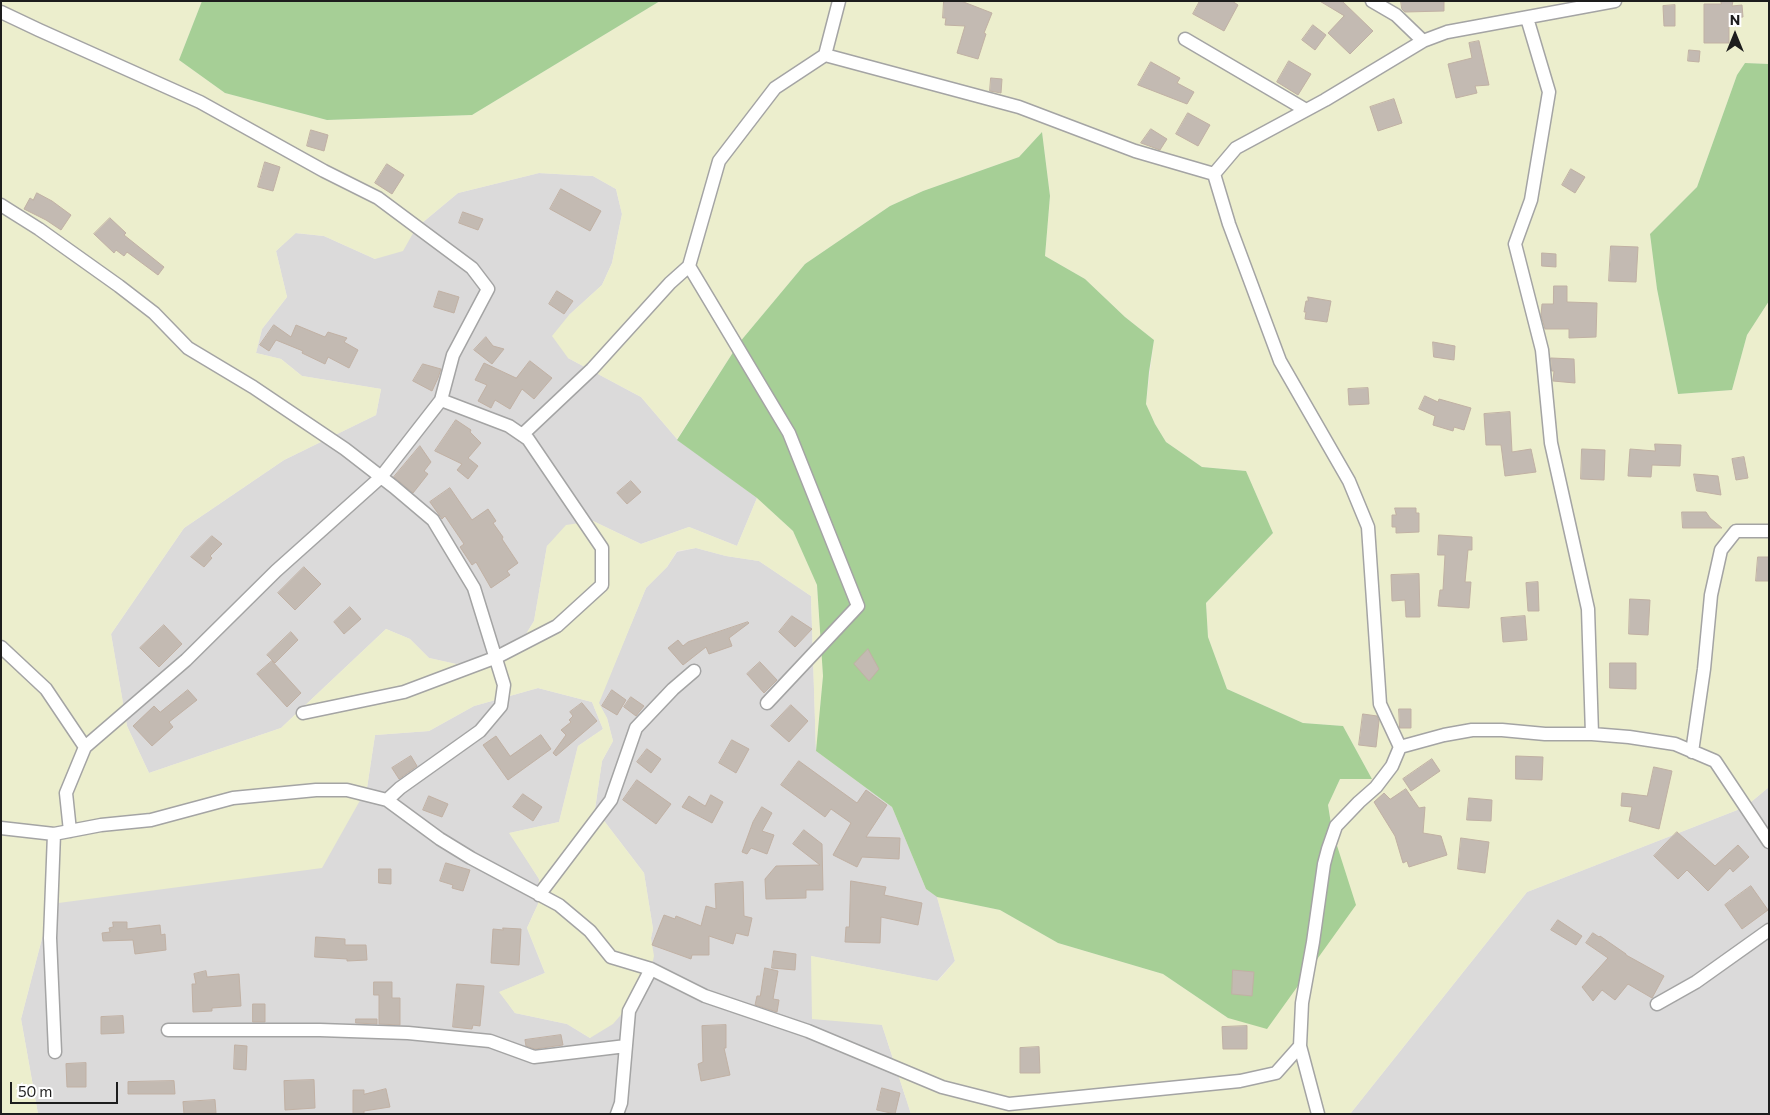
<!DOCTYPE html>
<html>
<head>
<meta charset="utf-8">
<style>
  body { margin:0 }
  #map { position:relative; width:1770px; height:1115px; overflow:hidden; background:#efebe2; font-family:Commissioner,sans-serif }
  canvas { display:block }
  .frame { position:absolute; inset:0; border:2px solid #1d1d1d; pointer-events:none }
  .north { position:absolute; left:1710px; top:10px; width:50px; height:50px; -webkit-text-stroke:4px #fff; paint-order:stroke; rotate:0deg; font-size:14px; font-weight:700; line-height:20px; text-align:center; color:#1d1d1d }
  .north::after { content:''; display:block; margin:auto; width:18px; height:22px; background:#1d1d1d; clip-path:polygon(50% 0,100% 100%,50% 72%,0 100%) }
  .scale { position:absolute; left:10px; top:1082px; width:108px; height:22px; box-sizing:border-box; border:2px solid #1d1d1d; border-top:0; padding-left:6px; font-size:15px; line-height:18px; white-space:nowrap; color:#1d1d1d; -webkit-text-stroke:4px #fff; paint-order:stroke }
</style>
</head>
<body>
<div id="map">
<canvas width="1770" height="1115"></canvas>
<div class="frame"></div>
<div class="north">N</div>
<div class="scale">50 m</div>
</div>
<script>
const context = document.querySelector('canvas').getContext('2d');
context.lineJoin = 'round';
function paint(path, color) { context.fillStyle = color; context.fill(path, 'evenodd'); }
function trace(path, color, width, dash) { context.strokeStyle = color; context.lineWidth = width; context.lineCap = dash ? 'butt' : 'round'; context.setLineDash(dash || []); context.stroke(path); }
paint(new Path2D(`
  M539 173 593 176 616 189 622 214 612 263 602 285 569 315 568 358 641 397 677 439 757 498 737 546 689 527 641 544 593 521 547 546 534 621 520 644 497 657 456 664 429 658 410 639 386 629 281 728 149 773 127 726 111 634 184 528 284 460 376 415 381 389 302 376 281 359 256 353 262 329 287 297 276 251 295 233 324 236 375 259 416 228 458 193Z
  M696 548 726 556 759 561 811 596 816 751 892 807 926 889 937 897 955 961 937 981 811 956 882 1025 911 1114H38L21 1019 51 904 367 788 375 735 429 731 474 706 538 688 592 702 603 729 578 746 559 822 510 833 539 879 538 904 527 928 545 973 500 992 515 1013 567 1024 590 1038 651 938 653 929 644 873 595 809 602 761 613 741 607 718 598 703 646 588 667 567 677 552Z
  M1769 787V1114H1350L1527 892 1745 807Z`), '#dbdada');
paint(new Path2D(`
  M1 1H202L179 60 225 93 327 120 472 115 660 1H1769V64L1745 63 1737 75 1697 187 1650 234 1657 289 1678 394 1732 390 1747 335 1769 301V787L1745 807 1527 892 1350 1114H911L882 1025 812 1019 811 956 938 981 955 961 937 897 1000 910 1058 943 1163 974 1228 1018 1332 830 1328 805 1340 779H1372L1343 726 1303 723 1227 689 1208 637 1206 603 1273 533 1246 471 1202 467 1166 442 1155 424 1146 404 1154 340 1125 317 1085 279 1045 256 1050 196 1042 132 1019 157 923 191 890 206 805 264 739 343 677 439 641 397 568 358 552 336 569 315 602 285 612 263 622 214 616 189 593 176 539 173 458 193 416 228 403 251 375 259 324 236 296 233 276 251 287 297 262 329 256 353 281 359 302 376 381 389 376 415 284 460 184 528 111 634 127 726 149 773 281 728 386 629 410 639 429 658 456 664 497 657 520 644 534 621 547 546 566 525 593 521 641 544 689 527 737 546 757 498 793 531 817 585 823 676 816 751 811 596 759 561 726 556 696 548 677 551 667 567 646 588 599 703 607 718 613 741 602 761 595 809 644 873 653 929 651 938 654 956 651 969 632 1002 613 1024 590 1038 567 1024 515 1013 499 992 545 973 527 928 538 904 539 879 509 833 559 822 578 746 603 729 592 702 538 688 474 706 429 731 375 735 367 788 322 868 51 904 21 1019 38 1114H1Z`), '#eceecd');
paint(new Path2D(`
  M202 1H660L472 115 327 120 225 93 179 60Z
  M1745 63 1769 64V301L1747 335 1732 390 1678 394 1657 289 1650 234 1697 187 1737 75Z
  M1042 132 1050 196 1045 256 1085 279 1125 317 1154 340 1149 372 1146 404 1155 424 1166 442 1202 467 1246 471 1273 533 1206 603 1208 637 1227 689 1303 723 1343 726 1372 779H1340L1328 805 1332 830 1356 905 1267 1029 1228 1018 1163 974 1058 943 1000 910 937 897 926 889 892 807 816 751 823 676 817 585 793 531 757 498 677 440 739 343 805 264 890 206 923 191 1019 157Z`), '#a6cf96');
const building = new Path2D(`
  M944 1H961L992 13 984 33 986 34 978 59 957 53 965 26 945 25 946 18H943Z
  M1200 1H1232L1238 5 1224 31 1193 14Z
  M1320 1H1342L1373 31 1350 54 1328 33 1344 16Z
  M1401 1H1444V11L1405 12 1402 9Z
  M1721 1H1733L1732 6 1742 5 1743 17 1729 18V43H1704V4H1721Z
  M1675 5V26H1664L1663 6Z
  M1313 25 1326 35 1315 50 1302 40Z
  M1479 41 1489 85 1475 86 1477 93 1456 98 1448 64 1472 58 1469 43Z
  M1689 50 1700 51 1699 62 1688 61Z
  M1289 61 1311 74 1298 95 1277 82Z
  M1151 62 1180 78 1177 83 1194 92 1187 104 1138 85Z
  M991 78 1002 79 1001 93 990 91Z
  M1394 99 1402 123 1378 131 1370 107Z
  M1188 113 1210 125 1198 146 1176 134Z
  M1151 129 1167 139 1160 150 1141 143Z
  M311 130 328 135 324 151 307 146Z
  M265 162 280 167 273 191 258 187Z
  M387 164 404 175 392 194 375 183Z
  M1571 169 1585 177 1575 193 1562 185Z
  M561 189 601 211 590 231 550 209Z
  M37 193 52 201 71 215 61 230 46 220 24 209 30 198 33 200Z
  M463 212 483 219 478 230 459 223Z
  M110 218 126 233 124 235 164 267 158 275 127 252 124 256 116 250 114 253 94 234Z
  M1611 246 1638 247 1636 282 1609 281Z
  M1542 253 1556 254V267L1542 266Z
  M1554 286H1567V302L1597 303 1596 337 1569 338V329H1545L1541 315 1542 304H1553Z
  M439 291 459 297 454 313 434 307Z
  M557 291 573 301 564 314 549 304Z
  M1308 297 1331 301 1327 322 1305 319 1306 312H1304L1306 301H1308Z
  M274 325 291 337 296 325 325 337 328 332 347 338 344 342 358 350 349 368 328 357 325 364 302 353 303 351 276 340 269 351 260 345Z
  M486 337 493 346 504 349 492 364 474 350Z
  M1433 342 1455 346 1454 360 1434 357Z
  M1551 358 1574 359 1575 383 1553 381 1554 371H1552Z
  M530 361 552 378 534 399 522 389 510 409 495 400 491 408 478 401 487 385 475 380 484 363 516 378Z
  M423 364 441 369 438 378 432 391 413 381Z
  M1368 388 1369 404 1349 405 1348 389Z
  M1425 396 1438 402 1439 399 1471 408 1464 430 1454 427 1453 431 1433 425 1435 416 1419 409Z
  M1510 412 1512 452 1531 449 1536 472 1505 476 1501 445H1486L1484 414Z
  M456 420 471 430 470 432 481 443 468 458 478 466 468 479 457 470 462 464 435 451Z
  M1655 444 1681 445 1680 466 1652 465 1651 477 1628 476 1630 449 1655 451Z
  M420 446 431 462 424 471 428 474 413 493 394 477Z
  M1582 449 1605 450 1604 480 1581 479Z
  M1744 457 1748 478 1736 480 1732 459Z
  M1694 474 1718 476 1721 495 1697 491Z
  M631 481 641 492 627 504 617 493Z
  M450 488 472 520 488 509 496 521 493 523 503 537 502 539 518 563 507 571 510 575 491 588 476 562 472 565 460 547 464 544 445 516 442 519 430 502Z
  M1395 508H1416V513H1419V532L1396 533V527H1392V515H1396Z
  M1682 512H1706L1710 518 1722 528H1683Z
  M1439 535 1472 537V550H1468L1465 582H1471L1469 608 1438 606 1440 590H1443L1445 555H1438Z
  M212 536 222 544 210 556 212 558 204 567 191 557Z
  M1758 557H1769V581H1756Z
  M304 567 321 584 295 610 278 593Z
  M1419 574 1420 617H1406L1405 600 1392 601 1391 575Z
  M1538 582 1539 611H1528L1526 583Z
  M1630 599 1650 600 1648 635 1629 634Z
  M350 607 361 619 344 634 334 622Z
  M792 616 812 629 795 647 779 632Z
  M1525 616 1527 640 1503 642 1501 618Z
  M748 622 749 623 729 638 732 646 709 654 706 647 683 665 668 648 678 640 683 646 688 642Z
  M164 625 182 644 159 667 140 648Z
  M291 632 298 640 275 663 267 655Z
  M868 649 879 669 869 681 854 664Z
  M272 661 301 693 287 707 257 674Z
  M760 662 777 680 764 693 747 674Z
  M1610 663H1636V689L1610 688Z
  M188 690 197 700 169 722 173 727 152 746 133 726 154 706 160 712Z
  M612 690 626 700 617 715 602 706Z
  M631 697 644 706 636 716 624 707Z
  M582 703 597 721 556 756 553 753 566 735 561 730 571 722 569 720 573 716 570 712Z
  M791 705 808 721 789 742 771 726Z
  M1399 709H1411V728H1400Z
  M1363 714 1377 716 1379 721 1376 747 1359 745Z
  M541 735 551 749 508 780 483 745 496 736 510 756Z
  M732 740 749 749 736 773 719 763Z
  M647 749 661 759 651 773 637 762Z
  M411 756 417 766 399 779 392 768Z
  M1516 756 1543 757 1542 780 1516 779Z
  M1432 759 1440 771 1411 791 1403 779Z
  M799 761 857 803 866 790 887 805 866 837 900 838 899 859 862 857 857 867 833 855 851 823 831 809 825 817 781 785Z
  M1654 767 1672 771 1659 829 1629 821 1632 807 1621 806 1622 793 1647 796Z
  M637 780 671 804 656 824 623 800Z
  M1406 789 1419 808 1425 807 1423 833 1441 836 1447 855 1409 867 1407 861 1403 863 1395 836 1374 802 1384 793 1390 799Z
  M523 794 542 807 533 821 513 807Z
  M711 795 723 802 712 823 682 807 689 796 705 806Z
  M429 796 448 804 442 817 423 810Z
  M1469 798 1492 800 1491 821 1467 820Z
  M762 807 772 813 762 831 774 835 767 854 751 848 747 854 742 852 753 822Z
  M804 830 822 844 823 890H806V898L766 899 765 879 776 866 820 865 793 844Z
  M1677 832 1715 866 1738 845 1749 857 1733 872 1730 868 1708 891 1687 870 1678 879 1654 856Z
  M1461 838 1489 842 1485 873 1458 869Z
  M446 863 470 870 463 891 452 888 453 885 440 881Z
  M379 869H391V884L379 883Z
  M851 881 886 887 884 895 922 903 918 925 881 917 880 943 845 942 846 927H849Z
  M743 882 744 916 752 918 748 936 736 933 733 944 709 936V955H692L691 959 652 945 664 915 675 919 676 916 701 926 706 906 716 909 715 884Z
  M1751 886 1768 910 1742 929 1725 905Z
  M1558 920 1582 936 1576 945 1551 930Z
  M113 922H127V929L160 925 161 935 165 934 166 950 135 954 133 940 103 941 102 933 110 932 109 928 113 927Z
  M503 928 521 929 519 965 491 963 493 929 503 930Z
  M1593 933 1599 937 1600 936 1626 954V955L1664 976 1652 998 1628 984 1615 1000 1602 990 1593 1001 1582 987 1608 958 1586 943Z
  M316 937 345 939V945H366L367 960 347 961V959L315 957Z
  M774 951 796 954 795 970 772 968Z
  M765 968 778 971 773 999 779 1000 777 1012 755 1005 757 996H760Z
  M1233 970 1254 972 1252 996 1232 994Z
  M206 971 207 977 239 974 241 1006 212 1008V1011L193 1012 192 984H196L194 974Z
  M374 982H392V998H400V1025L379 1024V995H374Z
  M457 984 484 986 480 1026 473 1025 472 1029 453 1027Z
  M253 1004H265V1022H253Z
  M123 1016 124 1033 101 1034V1017Z
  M356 1019H377V1024L356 1023Z
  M726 1025V1048H724L730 1075 701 1081 698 1064 703 1062 702 1026Z
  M1247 1026V1049H1223L1222 1027Z
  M561 1035 563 1045 535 1049 526 1046 525 1040Z
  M235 1045 247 1046 246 1070 234 1069Z
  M1039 1047 1040 1073H1020V1048Z
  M86 1063V1087H67L66 1064Z
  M314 1080 315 1108 285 1110 284 1081Z
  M174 1081 175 1094H128V1082Z
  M882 1088 900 1093 895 1114 877 1110Z
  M386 1089 390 1107 364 1111V1114H353V1090H364V1094Z
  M215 1100 216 1113 184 1114 183 1102Z`);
paint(building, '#c3bab2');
trace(building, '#c1b1a4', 1);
const minor = new Path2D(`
  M1372 1 1396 15 1423 41
  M1 12 39 30 200 102 324 171 378 198 472 268 488 289 453 355 441 400 381 477 276 571 186 660 85 747 66 793 70 831
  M1527 18 1549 92 1531 200 1515 244 1542 350 1551 443 1588 609 1592 734
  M1185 39 1306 110
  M825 55 1019 107 1135 151 1214 174
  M1 205 39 229 119 286 154 313 188 348 253 387 345 449 394 487 433 520 474 588 504 685 501 706 480 731 400 788 387 800
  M689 266 789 433 858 606 767 703
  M522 435 592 369 670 283 689 266 719 161 775 88 825 55 839 1
  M1 647 46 689 85 747
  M303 713 404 692 497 657 557 626 602 585V548L528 439 509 426 441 400
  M1400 747 1380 704 1368 527 1349 481 1280 361 1229 224 1214 174 1236 148 1325 100 1423 41 1447 32 1615 1
  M1692 752 1704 669 1711 595 1721 550 1736 531H1769
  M1 828 54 834 101 825 151 820 233 798 316 790H347L387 800 440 839 471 858 559 905 590 931 611 957 651 969 705 996 808 1031 942 1087 1009 1104 1240 1081 1276 1073 1300 1046 1302 1003 1313 942 1324 864 1328 849 1336 826 1359 802 1376 787 1392 766 1400 747 1444 735 1472 730H1502L1545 734H1592L1629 737 1675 744 1715 761 1769 842
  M54 834 50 938 55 1052
  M539 895 611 800 636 728 673 689 694 671
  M1657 1004 1696 982 1769 930
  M168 1030H320L408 1033 490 1041 534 1057 626 1046
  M1300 1046 1318 1114
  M617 1114 621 1103 629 1011 651 969`);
trace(minor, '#a4a4a4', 15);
trace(minor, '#fff', 12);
</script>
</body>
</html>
